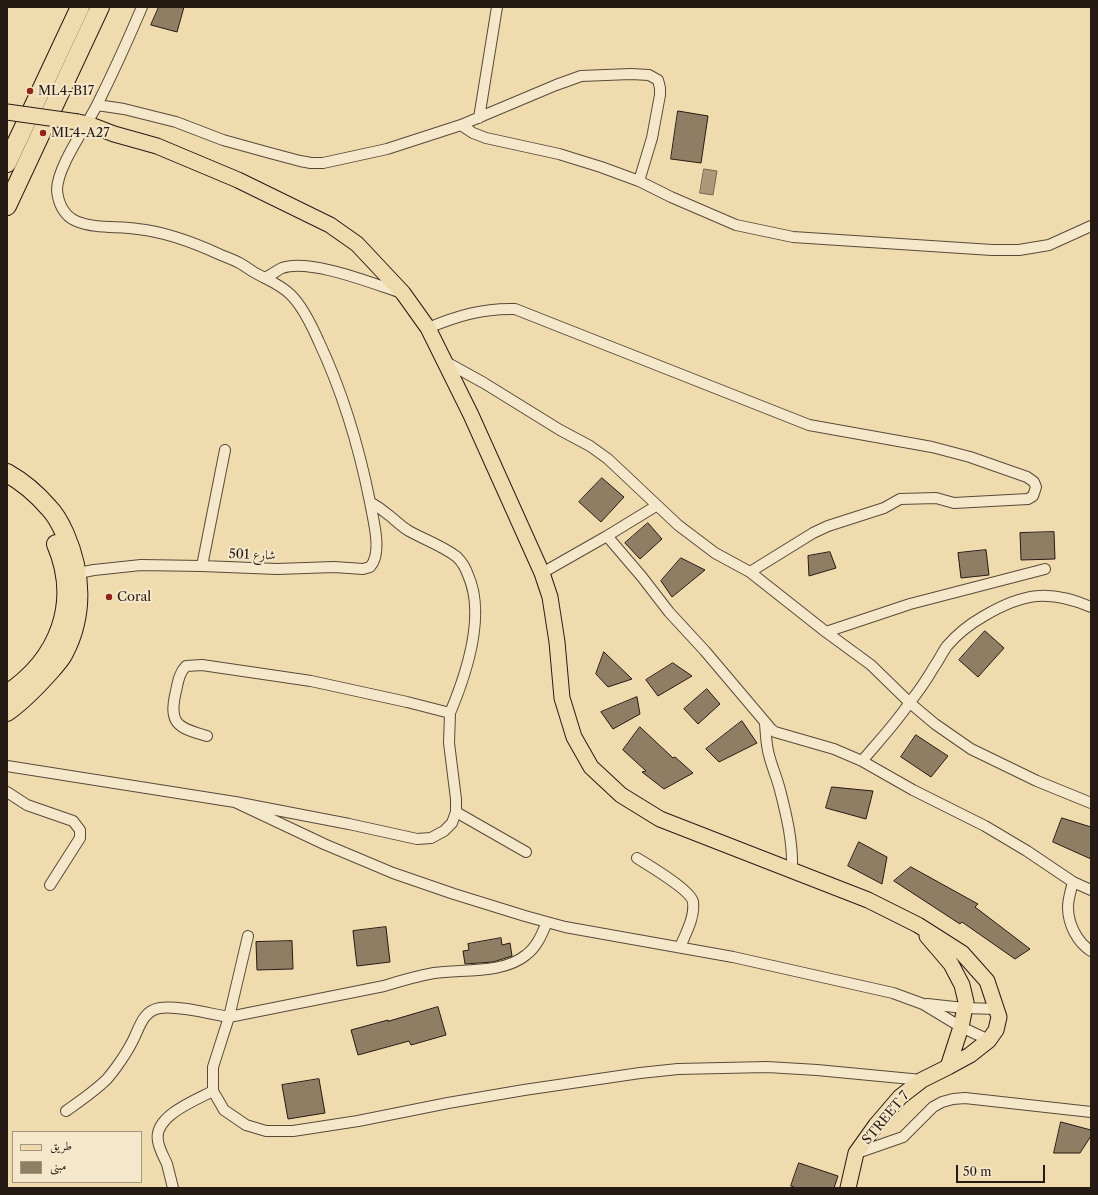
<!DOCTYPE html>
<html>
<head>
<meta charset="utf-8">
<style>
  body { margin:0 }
  #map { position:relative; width:1098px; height:1195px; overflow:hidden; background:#f0dbae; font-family:"Libre Caslon Text",Amiri,serif }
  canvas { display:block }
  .frame { position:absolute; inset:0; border:8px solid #261a14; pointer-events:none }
  .legend { position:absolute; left:12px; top:1131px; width:130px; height:52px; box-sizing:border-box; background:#f5e8ca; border:1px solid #a29681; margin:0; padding:5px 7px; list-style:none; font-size:12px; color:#261a14 }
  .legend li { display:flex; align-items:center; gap:8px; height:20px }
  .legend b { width:20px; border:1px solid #a29681 }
  .scale { position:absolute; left:956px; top:1165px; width:89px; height:18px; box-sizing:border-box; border:2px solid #261a14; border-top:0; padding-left:5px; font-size:12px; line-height:14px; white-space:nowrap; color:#261a14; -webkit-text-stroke:3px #f5e8ca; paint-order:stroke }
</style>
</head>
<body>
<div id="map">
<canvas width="1098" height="1195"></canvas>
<div class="frame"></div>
<ul class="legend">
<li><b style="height:5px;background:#f0dbae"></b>طريق</li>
<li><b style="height:11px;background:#8f7e64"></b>مبنى</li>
</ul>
<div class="scale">50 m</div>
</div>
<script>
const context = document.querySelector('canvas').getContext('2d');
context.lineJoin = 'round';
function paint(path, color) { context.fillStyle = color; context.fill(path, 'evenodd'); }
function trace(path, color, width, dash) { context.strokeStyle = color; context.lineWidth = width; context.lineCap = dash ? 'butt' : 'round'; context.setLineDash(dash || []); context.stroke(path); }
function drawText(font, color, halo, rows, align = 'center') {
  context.font = font + ' "Libre Caslon Text",Amiri,serif'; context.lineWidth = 4; context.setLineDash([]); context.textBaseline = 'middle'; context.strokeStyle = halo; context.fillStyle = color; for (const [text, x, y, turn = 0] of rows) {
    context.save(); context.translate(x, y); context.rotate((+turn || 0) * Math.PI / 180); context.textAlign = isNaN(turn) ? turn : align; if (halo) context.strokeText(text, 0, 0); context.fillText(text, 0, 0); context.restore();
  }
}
const water = new Path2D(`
  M704 169 717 171 713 195 700 193Z`);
paint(water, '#ab997a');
trace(water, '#766651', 1);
const building = new Path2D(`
  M159 7H184L177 32 151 25Z
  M678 111 708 116 701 163 671 159Z
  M602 478 624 497 601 522 579 502Z
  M648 523 662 539 640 559 625 543Z
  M1054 532 1055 559 1021 560 1020 533Z
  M986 550 989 575 961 578 958 553Z
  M830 552 836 568 809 576 808 556Z
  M681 558 705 570 672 597 661 581Z
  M985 631 1004 648 978 677 959 660Z
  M604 652 632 679 608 687 596 674Z
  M673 663 692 676 658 696 646 680Z
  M707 689 720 704 698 724 684 709Z
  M637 697 640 714 613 729 601 712Z
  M742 721 757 743 719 762 706 749Z
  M640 727 673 758 675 757 693 773 664 789 642 772 646 771 623 750Z
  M916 735 948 756 931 777 901 757Z
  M832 787 873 791 866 819 826 808Z
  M1062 818 1091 827V859L1053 842Z
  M859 842 887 857 882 884 848 866Z
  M911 867 978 904 975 907 1030 949 1015 959 962 922 960 924 894 881Z
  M386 927 390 962 357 966 353 931Z
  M501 938 502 945 510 943 512 956 493 962 465 964 463 951 469 950 468 944Z
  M292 941 293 969 257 970 256 942Z
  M438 1007 446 1035 411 1045 409 1041 358 1055 351 1030 388 1020V1021Z
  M319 1079 325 1113 288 1119 282 1085Z
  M1061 1122 1091 1130V1136L1080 1153H1054Z
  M799 1163 838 1176 834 1188H796L791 1186Z`);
paint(building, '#8f7e64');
trace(building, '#261a14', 1);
const street = new Path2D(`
  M142 7C128 40 113 73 97 105 86 127 57 167 57 190 58 203 64 216 76 221 95 229 118 226 138 229 167 232 195 243 221 255 228 258 237 261 243 265 246 267 249 269 252 271 265 279 279 283 291 295 303 307 312 326 319 342 343 393 359 447 370 502 377 506 384 511 390 516 396 521 402 527 409 531 425 540 443 546 457 557 462 562 466 569 468 575 486 615 466 675 450 713L407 702 311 681 202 665 186 666C179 673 178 682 176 691 168 724 178 728 207 736
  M97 105 124 109 176 122 223 140 270 153 300 161 311 163H323L387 149 461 125 556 85 581 76 631 74 649 75 658 80 660 88V95L652 138 639 181
  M479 118 497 7
  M461 125 473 133 486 138 559 154 601 167 639 181 671 197 736 225 793 237 992 250H1019L1049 245 1091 226
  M266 277C272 275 277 270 282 268 310 258 374 284 402 293
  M428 328C457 316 483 308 515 309L809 425 932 447 970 457 1027 477 1034 482 1036 487 1033 496 1028 499 954 503 936 498 900 499 884 508 828 526 813 533 750 572
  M446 362 484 383 560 430 590 446 608 459 678 525 715 553 750 572 826 632 871 665 910 703 935 724 971 749 1037 781 1091 803
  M607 536 656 506
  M202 566 225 450
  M542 573 607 536 642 577 669 612 705 651 771 729 775 732 834 749 862 761 913 790 985 826 1027 851 1073 882 1091 890
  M73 574 94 570 141 565 202 566 277 569 334 567 363 569 370 567C383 553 373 520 370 502
  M826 632 910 604 1045 569
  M765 724C766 734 766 745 769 755 772 767 777 778 780 790 787 817 793 843 792 870
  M862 761C878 742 896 723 910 702 919 691 927 679 934 667 939 660 942 653 947 646 958 633 970 624 984 616 1023 593 1049 589 1091 607
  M7 766 235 802 349 824 417 839 431 838 444 831 452 823 456 812V799L449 743 450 713
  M7 792 27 805 73 821 80 830V838L50 885
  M235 802 324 844 393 873 454 894 525 916 565 927 733 957 893 993 923 1004 961 1027 989 1040
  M456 812 526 852
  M637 858C648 865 691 890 693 902 695 917 686 933 680 947
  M1073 882C1071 890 1068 899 1068 907 1068 924 1077 942 1091 951
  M248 936 229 1017 384 986C400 981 417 976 434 973 463 969 503 974 526 955 537 947 542 934 547 922
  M927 1004 964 1008 997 1009
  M66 1111C80 1101 95 1091 107 1079 114 1071 126 1054 131 1044 139 1031 141 1011 160 1008 177 1005 211 1014 229 1017L213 1067V1091L224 1110 246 1125 266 1131H293L358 1121 448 1103 524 1090 640 1073 678 1069 767 1067 817 1070 922 1080
  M857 1153 903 1137 933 1107 942 1102 953 1099 965 1098 1091 1112
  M173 1188C171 1180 169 1172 167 1164 164 1157 159 1149 158 1141 153 1116 196 1100 213 1091`);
const primary = new Path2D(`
  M78 122 88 124 114 134 157 146 238 180 330 225 357 244 403 293 428 328 471 415 542 573 550 597 557 642 562 698 574 737 591 767 621 795 660 819 868 900 918 925 962 953 987 981 999 1017 996 1030 989 1040 970 1055 948 1067 922 1080 900 1097 876 1125 856 1153 848 1188
  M927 936 951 964 962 985 966 1002 961 1027 948 1067`);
const highway = new Path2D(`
  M7 163 80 7
  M7 206 100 7
  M7 473C23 482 37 494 49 508 56 515 61 525 65 534 82 573 84 615 64 653 61 659 57 663 53 668 39 684 25 699 7 712
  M7 694C59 659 81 603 56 544`);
trace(street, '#584a3a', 12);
trace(primary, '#261a14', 17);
trace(highway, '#261a14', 20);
trace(street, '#f5e8ca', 10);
trace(primary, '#f0dbae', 15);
trace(highway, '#f0dbae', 18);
const primaryBridge = new Path2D(`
  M7 112 78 122`);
trace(primaryBridge, '#261a14', 17, []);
trace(primaryBridge, '#f0dbae', 15);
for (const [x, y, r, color] of [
  [30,91,4,"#8f2418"],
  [43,133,4,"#8f2418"],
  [109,597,4,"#8f2418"]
]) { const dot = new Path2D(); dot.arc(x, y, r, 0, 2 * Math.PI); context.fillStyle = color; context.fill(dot); trace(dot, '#f5e8ca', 1.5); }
drawText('13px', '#261a14', '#f5e8ca', [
  ["ML4-B17",38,91],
  ["ML4-A27",51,133],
  ["Coral",117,597]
], 'left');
drawText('13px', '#261a14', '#f5e8ca', [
  ["شارع 501",252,555,2],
  ["STREET 7",886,1118,-50]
]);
</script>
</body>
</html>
